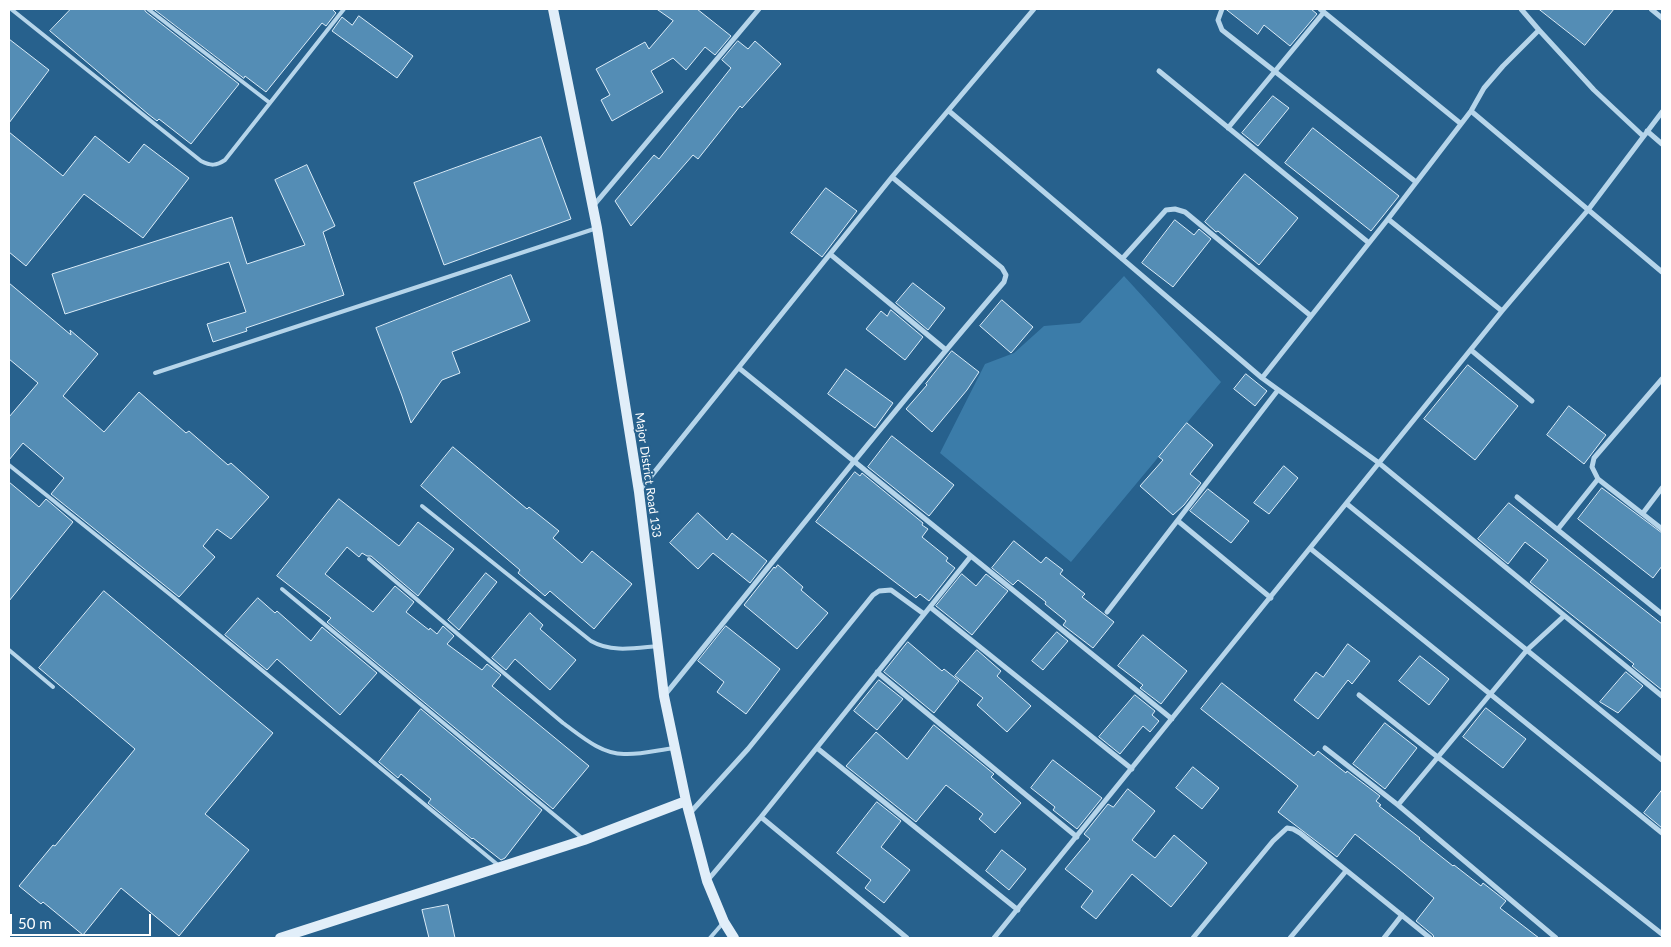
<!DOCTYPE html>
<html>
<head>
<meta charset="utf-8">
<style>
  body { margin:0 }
  #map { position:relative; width:1671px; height:947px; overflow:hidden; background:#27618d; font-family:Lato,sans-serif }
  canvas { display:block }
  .frame { position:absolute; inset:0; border:10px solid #fff; pointer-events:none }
  .scale { position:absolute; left:10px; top:914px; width:141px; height:22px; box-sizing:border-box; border:2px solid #fff; border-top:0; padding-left:6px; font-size:15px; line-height:18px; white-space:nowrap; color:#fff; -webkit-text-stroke:4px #27618d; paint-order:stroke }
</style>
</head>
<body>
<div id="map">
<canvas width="1671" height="947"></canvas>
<div class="frame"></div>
<div class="scale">50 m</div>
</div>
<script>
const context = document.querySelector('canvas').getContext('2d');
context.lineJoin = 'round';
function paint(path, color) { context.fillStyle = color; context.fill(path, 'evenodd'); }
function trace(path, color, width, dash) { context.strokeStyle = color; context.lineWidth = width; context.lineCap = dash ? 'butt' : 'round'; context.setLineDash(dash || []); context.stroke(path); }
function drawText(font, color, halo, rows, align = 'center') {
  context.font = font + ' Lato,sans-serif'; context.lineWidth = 4; context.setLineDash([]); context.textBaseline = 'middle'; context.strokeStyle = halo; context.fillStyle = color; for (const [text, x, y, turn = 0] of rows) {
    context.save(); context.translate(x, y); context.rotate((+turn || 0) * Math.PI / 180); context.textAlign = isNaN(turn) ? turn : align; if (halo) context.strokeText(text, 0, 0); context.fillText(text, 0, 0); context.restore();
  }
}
paint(new Path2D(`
  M1124 276 1221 382 1071 562 940 453 985 364 1014 353 1044 326 1080 323Z`), '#3b7ca9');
const building = new Path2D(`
  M71 9H144L146 12 239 84 191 144 159 119 157 121 148 114 50 31Z
  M154 9H334L333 10 336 13 326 26 322 23 266 92 245 76 244 78Z
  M657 9H697L731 36 715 55 705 47 686 70 673 58 651 71 663 92 612 121 601 100 610 95 596 69 645 42 649 49 673 21Z
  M1226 9H1311L1317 14 1290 46 1264 25 1258 34Z
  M1539 9H1614L1585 45Z
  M359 16 413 56 397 78 332 31 342 17 352 25Z
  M9 39 49 70 9 123Z
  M738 41 748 49 755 41 781 64 742 108 740 106 698 159 693 155 631 226 615 201 654 155 659 159 731 68 722 60Z
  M1273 96 1289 108 1258 146 1242 133Z
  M1313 128 1399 196 1371 231 1285 163Z
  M9 132 63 176 95 136 129 163 144 144 189 178 143 238 84 194 26 266 9 252Z
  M541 137 571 219 444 265 414 183Z
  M307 165 335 226 323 232 344 295 246 328 247 331 213 342 207 324 246 312 229 262 65 314 52 274 232 217 247 264 305 245 275 180Z
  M1245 174 1298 218 1259 265 1218 231 1216 232 1205 222Z
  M826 188 857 211 822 257 791 233Z
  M1175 220 1194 235 1199 229 1211 239 1173 287 1142 263Z
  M511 275 530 321 452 352 460 373 442 380 411 423 402 396 376 328Z
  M9 283 71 335 70 330 98 354 63 396 104 432 139 392 186 433 189 431 228 465 231 463 269 497 231 539 217 529 203 546 215 557 179 597 51 494 64 478 23 443 9 460V417L38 383 9 359Z
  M913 283 945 308 928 330 896 303Z
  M1002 300 1033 327 1011 353 980 326Z
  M891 310 923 337 905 360 866 329 881 311 887 316Z
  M952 351 979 372 967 390 932 432 906 409 927 385 926 384Z
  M1468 365 1518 406 1475 460 1424 419Z
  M846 369 893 403 875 428 828 394Z
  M1246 374 1267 391 1255 406 1234 389Z
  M1569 406 1606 435 1584 464 1547 435Z
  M1187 423 1213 445 1190 474 1201 483 1184 505 1173 515 1140 486 1163 460 1159 457Z
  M892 436 954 485 929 516 868 467Z
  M453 447 527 509 529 507 559 531 553 538 582 563 592 551 632 584 594 629 550 591 545 596 518 573 520 570 421 486Z
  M1284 466 1298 478 1269 514 1254 503Z
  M855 472 860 476 862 473 923 523 922 525 928 529 922 537 948 558 946 561 955 568 929 601 920 594 916 598 816 522Z
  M9 482 39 507 46 499 73 522 9 601Z
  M1602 488 1662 533V566L1653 578 1578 519Z
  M1208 489 1249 521 1231 543 1190 511Z
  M339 499 399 546 418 522 454 549 418 596 371 556H367L362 553 359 557 347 547 325 574 373 612 395 586 414 602 406 612 429 630 430 628 437 634 443 626 454 636 447 644 482 670 487 664 501 675 492 686 589 766 553 809 327 622 331 618 277 576Z
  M1509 503 1662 624V690L1632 666 1634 664 1530 582 1548 560 1525 542 1508 564 1478 539Z
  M698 513 727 540 732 533 767 561 750 583 713 553 698 569 670 543Z
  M1014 541 1041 563 1046 557 1063 570 1060 574 1085 594 1082 597 1114 622 1093 648 1063 625 1066 621 1045 604 1046 602 1018 580 1013 585 992 568Z
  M778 565 803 587 801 590 828 613 797 649 744 605 774 567 775 568Z
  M486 573 497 582 459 630 448 620Z
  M962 574 976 586 986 574 1008 591 972 635 936 606Z
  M104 591 273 733 205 814 249 850 179 936 121 888 83 935 43 902 41 904 19 886 53 845 55 846 135 749 39 668Z
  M258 598 275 613 277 611 311 641 322 627 377 673 340 715 277 659 267 670 225 635Z
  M530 613 543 625 540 629 576 660 550 690 515 659 506 670 492 658Z
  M726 626 780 669 746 714 717 692 724 682 698 661Z
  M1057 632 1068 641 1043 670 1032 661Z
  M1143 635 1187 671 1161 704 1140 688 1143 685 1118 666Z
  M908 642 942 671 944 669 959 681 934 713 884 672Z
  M1348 644 1370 661 1352 684 1348 680 1318 719 1294 700 1316 672 1323 677Z
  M977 650 1001 671 997 676 1031 706 1007 732 977 705 983 698 955 676Z
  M1420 656 1449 679 1429 705 1399 681Z
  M1626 672 1643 686 1618 713 1600 702Z
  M879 680 903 699 877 730 854 711Z
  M1222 683 1314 756 1318 751 1346 773 1347 771 1380 796 1376 801 1381 805 1379 806 1420 838 1419 839 1453 866 1454 865 1481 886 1483 883 1506 901 1500 908 1539 938H1434L1433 935 1416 921 1434 898 1399 869 1355 834 1337 857 1278 812 1298 786 1201 709Z
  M1135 695 1155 711 1152 715 1159 721 1150 732 1143 726 1120 754 1099 737Z
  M1486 708 1526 739 1503 768 1463 737Z
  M421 709 542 810 505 858 501 860 473 838 472 839 428 803 431 799 401 774 398 778 379 762Z
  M1385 723 1417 748 1385 789 1353 764Z
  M934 725 994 774 991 777 1021 803 995 833 979 819 983 814 946 785 916 822 846 766 876 732 907 759Z
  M1053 760 1102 798 1077 829 1053 810 1055 807 1031 788Z
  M1193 767 1219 788 1202 809 1176 788Z
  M1128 789 1155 811 1132 840 1155 858 1174 835 1207 863 1171 907 1132 874 1096 919 1081 907 1093 891 1065 869 1090 839 1084 834 1108 804 1113 807Z
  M1662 790V828L1644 813Z
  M877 802 901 821 881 847 910 870 884 903 865 888 871 880 837 853Z
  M1002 850 1026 869 1009 890 986 871Z
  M448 905 455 938H429L422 910Z`);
paint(building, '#548db5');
trace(building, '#dbecf8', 1);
trace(new Path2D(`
  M11 9 201 161C211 166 216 166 225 160L344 9
  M148 9 270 103
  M155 373 597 228
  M9 465 172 596 498 865
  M422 506 591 641C612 653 635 648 658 646
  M369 559 563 723C581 736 601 754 624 754 640 755 658 750 674 748
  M282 589 582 838
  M9 650 53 687
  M710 938 723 923`), '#b6d5ea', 4);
trace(new Path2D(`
  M1222 9 1218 20 1222 30 1416 182
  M1320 9 1460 123
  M1521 9 1539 30 1594 90 1643 136
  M1651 9 1662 18
  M1159 71 1369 243
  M949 111 1262 378 1379 463 1662 696
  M1471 111 1662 272
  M1228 128 1324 12
  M1647 131 1662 144
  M594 205 759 9
  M1388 219 1502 311
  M830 254 946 350
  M1122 259 1166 210 1175 209 1185 212 1311 316
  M1471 350 1532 401
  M739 368 1172 719
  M1262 378 1388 219 1471 111 1484 88 1503 66 1539 30
  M1662 379 1594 458 1592 467 1598 479 1662 529
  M640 490 892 177 1034 9
  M1517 497 1662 614
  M1347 504 1662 760
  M1643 513 1662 488
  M1178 521 1271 598
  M1558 529 1598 479
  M1311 549 1662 833
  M930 607 1132 769
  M1107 612 1278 390
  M877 672 1077 837
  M1359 695 1662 934
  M664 696C777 557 887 418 1004 282L1006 275 1002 268 892 177
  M817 748 1018 910
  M1325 748 1398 805 1556 938
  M1398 805 1527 650 1564 616
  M689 814 748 749 873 595 879 591 891 590 924 614
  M761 817 907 938
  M707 881 761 817 971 556
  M994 938 1502 311 1588 210 1662 112
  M1193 938 1273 841 1287 828 1293 829 1300 833 1430 938
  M1290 938 1346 871
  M1384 938 1402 915`), '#b6d5ea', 5);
trace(new Path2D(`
  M553 9 597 228 639 492 664 696 686 801 707 881 724 922 734 938
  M280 938 584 840 686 801`), '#e1eef9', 10);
drawText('12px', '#fff', '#27618d', [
  ["Major District Road 133",648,475,82]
]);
</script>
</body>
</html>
